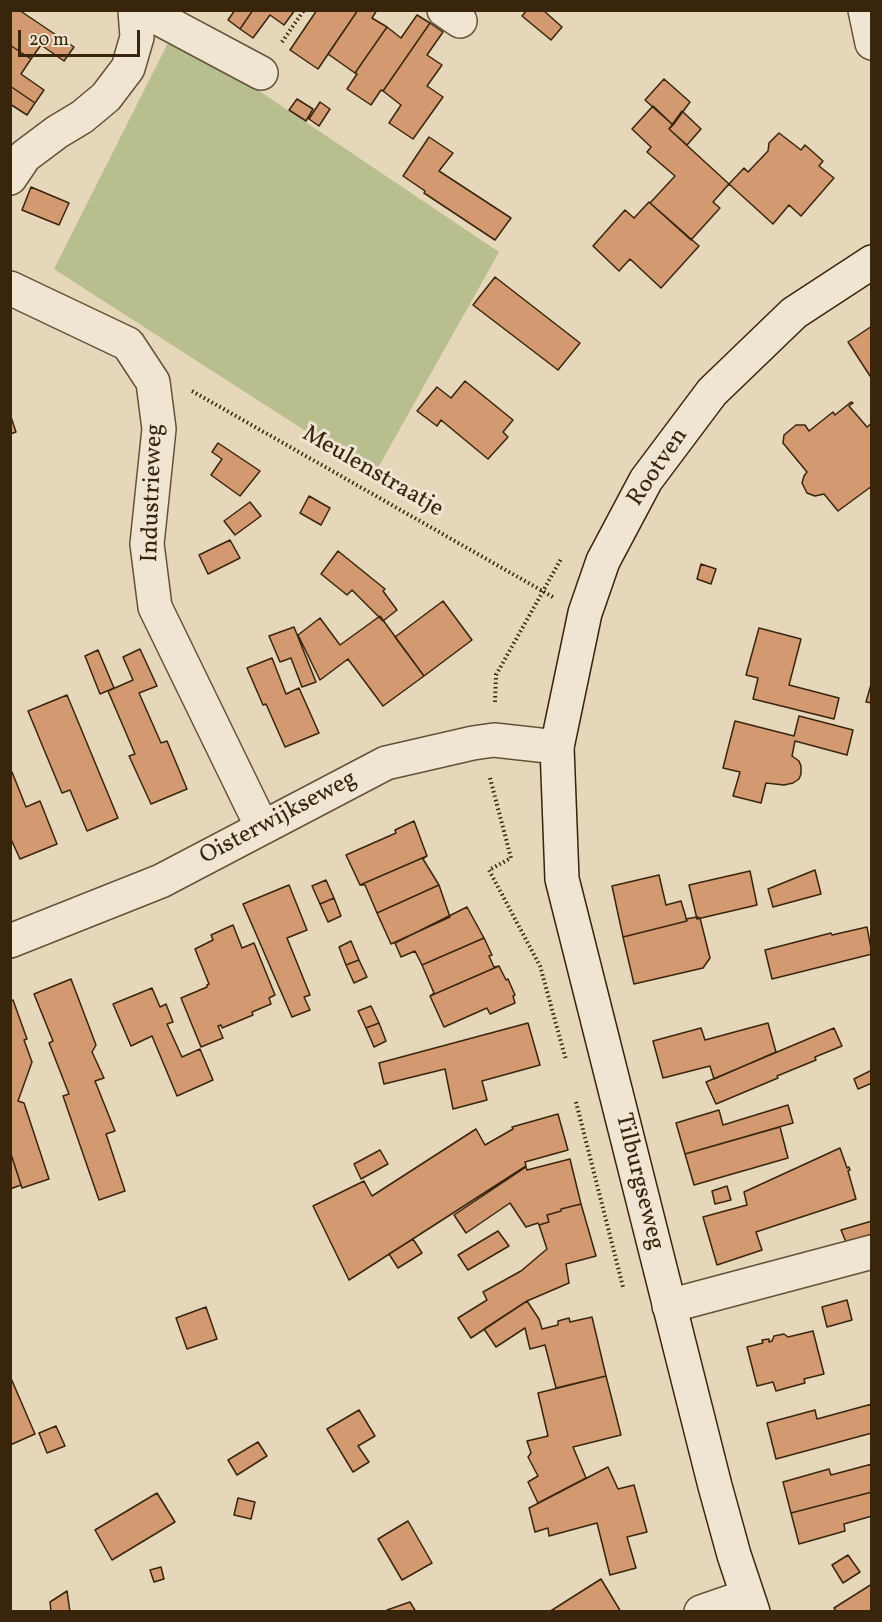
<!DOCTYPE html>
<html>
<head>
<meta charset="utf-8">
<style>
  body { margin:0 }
  #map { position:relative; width:882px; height:1622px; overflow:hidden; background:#e7d7ba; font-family:Vollkorn,serif }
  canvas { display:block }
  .frame { position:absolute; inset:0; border:12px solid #38250b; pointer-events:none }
  .scale { position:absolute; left:18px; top:30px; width:122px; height:27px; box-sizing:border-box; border:3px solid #38250b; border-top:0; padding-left:8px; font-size:18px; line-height:21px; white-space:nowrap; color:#38250b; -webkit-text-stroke:4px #efe5d2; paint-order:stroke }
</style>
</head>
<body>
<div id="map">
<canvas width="882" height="1622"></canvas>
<div class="frame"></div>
<div class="scale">20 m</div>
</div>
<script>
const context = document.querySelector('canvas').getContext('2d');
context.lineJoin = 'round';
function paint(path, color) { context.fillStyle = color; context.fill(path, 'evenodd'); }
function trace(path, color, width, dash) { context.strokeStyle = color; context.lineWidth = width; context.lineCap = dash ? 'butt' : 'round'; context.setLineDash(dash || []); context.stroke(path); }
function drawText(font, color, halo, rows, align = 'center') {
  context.font = font + ' Vollkorn,serif'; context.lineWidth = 6; context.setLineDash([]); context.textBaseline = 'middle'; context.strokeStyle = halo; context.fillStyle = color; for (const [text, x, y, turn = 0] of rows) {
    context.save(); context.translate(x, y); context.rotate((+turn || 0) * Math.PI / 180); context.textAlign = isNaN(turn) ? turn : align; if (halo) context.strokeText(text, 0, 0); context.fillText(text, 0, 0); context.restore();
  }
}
paint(new Path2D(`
  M173 33 499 252 374 475 54 269Z`), '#b8be8e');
const building = new Path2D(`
  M10 10H19L74 47 64 61 41 45 31 59 10 45Z
  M235 10H253L240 29 228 20Z
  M253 10H295L284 25 270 15 253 38 240 29Z
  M317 10H358L318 69 290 50Z
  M358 10H377L372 18 387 27 355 73 328 54Z
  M527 10H543L562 27 551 40 522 16Z
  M417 15 430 23 383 91 381 90 371 105 347 89 357 74 355 73 387 27 401 38Z
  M430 23 443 32 427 55 442 65 427 86 443 97 413 139 389 123 401 105 383 91Z
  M10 45 31 59 21 74 44 90 35 103 10 86Z
  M664 79 690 102 673 125 645 100Z
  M10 86 35 103 27 115 10 104Z
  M297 99 313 109 306 121 289 110Z
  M320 102 330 109 319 126 309 119Z
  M653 106 673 125 669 129 729 184 713 202 720 208 691 240 650 203 675 176 647 152 651 147 632 129Z
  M682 111 701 129 687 145 669 129Z
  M779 133 801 150 805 145 823 161 819 166 834 178 801 216 789 205 773 224 729 184 744 168 748 172 768 151 769 143Z
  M429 137 453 153 439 171 511 218 495 240 424 193 425 191 403 176Z
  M31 187 69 203 59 225 22 210Z
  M649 202 699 246 661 288 630 259 619 271 593 246 625 210 634 218Z
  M495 277 580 343 558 370 473 305Z
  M872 326V379L848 342Z
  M465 381 513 420 503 432 508 437 488 459 441 420 437 426 417 411 437 387 451 398Z
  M851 402 853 403 849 406 867 427 872 423V486L838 511 824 494 815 496 807 493 802 483 804 476 807 472 783 443 784 435 796 425H805L809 431 833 412 835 415Z
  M10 414 16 432 10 434Z
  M218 443 260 471 240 496 211 475 222 459 212 452Z
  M309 496 330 508 321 525 300 513Z
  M250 502 261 516 235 535 224 521Z
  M230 540 240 558 208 574 199 555Z
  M338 551 385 589 383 591 397 610 383 621 352 590 347 595 321 574Z
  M701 564 716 569 711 584 697 579Z
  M443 601 472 640 424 676 395 637Z
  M380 616 424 676 383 706 348 659 320 680 298 635 320 618 340 645Z
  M294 627 316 682 302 687 291 658 280 662 269 636Z
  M759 628 801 639 789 685 839 698 834 719 753 699 758 678 746 675Z
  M140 649 157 686 139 693 161 743 167 741 187 789 151 804 129 756 135 754 108 691 133 680 123 657Z
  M98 650 114 688 100 694 85 656Z
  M272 658 286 694 299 688 319 733 285 747 266 704 263 705 247 668Z
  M872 681V703L866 702Z
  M67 695 118 818 87 831 70 790 62 793 28 711Z
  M799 716 853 730 847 755 795 741 792 756 799 761 801 766V774L799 779 793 783 784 785 766 783 761 803 733 796 740 772 723 768 735 721 794 736Z
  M12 772 26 807 40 801 57 844 20 859 10 837V773Z
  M414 821 427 856 360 885 346 855 396 833 395 830Z
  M427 856 423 859 439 885 377 913 365 885H360Z
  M815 870 821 894 773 907 768 889Z
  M750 871 757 905 697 919 689 885Z
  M659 875 666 905 681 901 687 921 623 937 612 886Z
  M326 880 334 898 320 904 312 886Z
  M289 885 307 930 287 938 310 995 304 997 310 1010 292 1017 243 904Z
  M439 885 450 917 391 944 377 913Z
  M334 898 341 916 328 922 320 904Z
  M467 907 484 938 422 965 415 951 401 957 395 943Z
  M697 917 700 918 710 958 703 968 634 984 623 937 687 921 686 919Z
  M233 925 242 948 254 943 275 995 269 998 271 1004 252 1012 253 1015 222 1028 221 1025 218 1026 223 1038 201 1047 181 998 207 987V985L209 984 195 949 213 940 211 935Z
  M867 927 872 954 772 979 765 950 831 933 832 935Z
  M484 938 492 955 489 956 494 967 499 966 430 996 434 993 422 965Z
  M351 941 359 960 346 965 339 947Z
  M359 960 367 977 354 983 346 965Z
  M499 966 506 980 508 979 515 995 513 996 515 1003 490 1014 487 1008 444 1027 430 996Z
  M71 979 96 1045 92 1052 104 1078 95 1081 115 1131 106 1134 125 1191 99 1200 63 1096 69 1094 49 1043 53 1041 34 994Z
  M152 988 160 1007 166 1004 173 1022 167 1024 182 1057 200 1049 213 1080 177 1096 152 1036 131 1046 113 1004Z
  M13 1000 27 1039 24 1040 32 1062 18 1101 24 1103 49 1179 22 1188 10 1151V1001Z
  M371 1006 379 1023 366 1028 358 1011Z
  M379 1023 386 1041 374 1047 366 1028Z
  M528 1023 540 1065 482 1081 487 1100 453 1109 445 1069 384 1084 379 1063Z
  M768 1023 776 1052 714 1079 710 1066 663 1078 653 1041 701 1028 705 1040Z
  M834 1028 842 1046 815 1057 816 1060 777 1076 778 1078 716 1104 706 1082Z
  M872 1070V1083L858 1089 854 1079Z
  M788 1105 793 1123 685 1154 676 1123 719 1110 723 1125Z
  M558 1114 568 1150 525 1162 526 1166 349 1280 313 1206 364 1181 372 1196 476 1129 485 1145 513 1129 512 1127Z
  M780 1127 788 1158 694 1185 685 1154Z
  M840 1148 847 1168 849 1167 850 1170 848 1171 856 1199 756 1232 762 1250 717 1265 703 1217 747 1205 744 1192Z
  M380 1150 388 1164 361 1179 354 1164Z
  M10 1151 21 1185 10 1189Z
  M570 1159 581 1204 561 1209V1211L547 1215 549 1222 539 1225 538 1223 526 1227 510 1203 466 1233 454 1215 526 1167 527 1170Z
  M727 1186 731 1200 715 1204 712 1191Z
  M581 1204 596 1256 566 1264 569 1283 527 1301 471 1338 458 1318 487 1300 483 1292 521 1271 547 1249 539 1225 549 1222 547 1215 561 1211V1209Z
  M872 1221V1234L846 1242 841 1230Z
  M498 1231 509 1246 468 1270 458 1255Z
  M413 1239 422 1253 398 1268 389 1254Z
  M847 1300 852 1320 827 1327 822 1307Z
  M527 1301 539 1319 542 1329 558 1325V1321L569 1318 570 1322 592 1317 606 1376 556 1388 545 1345 530 1349 525 1328 496 1347 484 1329Z
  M206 1307 217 1339 187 1349 176 1318Z
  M813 1331 824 1374 804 1379 805 1383 776 1391 773 1382 757 1386 747 1347 763 1343 762 1340 769 1339V1342L772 1341 774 1336 784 1334 788 1337Z
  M10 1376 35 1434 10 1445Z
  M606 1376 621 1435 573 1447 586 1478 538 1503 528 1482 538 1476 528 1457 531 1453 527 1441 548 1436 538 1393Z
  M872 1404V1433L776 1459 767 1423 815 1410 817 1419Z
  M359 1410 375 1436 358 1446 369 1462 353 1472 327 1429Z
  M56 1426 65 1446 47 1453 39 1433Z
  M258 1442 267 1456 237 1475 228 1460Z
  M872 1464V1492L791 1513 783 1482 829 1469 831 1475Z
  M608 1467 618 1489 634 1485 647 1532 627 1537 636 1568 610 1575 597 1523 549 1536 548 1528 535 1532 529 1508Z
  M872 1492V1516L844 1524 845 1531 799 1544 791 1513Z
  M157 1493 175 1522 112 1560 95 1530Z
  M238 1498 255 1502 251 1519 234 1515Z
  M408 1521 432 1563 402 1580 378 1539Z
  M848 1555 860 1572 843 1583 832 1565Z
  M161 1567 164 1579 154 1582 150 1570Z
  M601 1579 621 1612H549Z
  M872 1584V1612H837L834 1608Z
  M67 1591 70 1612H51L50 1602Z
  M410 1602 416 1612H387V1610Z`);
paint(building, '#d39971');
trace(building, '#38250b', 1.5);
const street = new Path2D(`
  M143 10 261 73
  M444 10 460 21
  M865 10 872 43
  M10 178 25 156 57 132 82 117 106 97 128 68 137 37 135 10
  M10 288 128 344 153 382 159 429 147 544 155 607 262 827
  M10 941 161 881 386 763 473 743 494 740 557 747
  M669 1306 872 1252
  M701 1612 747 1596`);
const secondary = new Path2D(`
  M753 1612 734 1555 715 1486 562 879 557 747 585 613 603 561 646 480 712 392 794 313 872 262`);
trace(street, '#645237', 36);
trace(secondary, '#38250b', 36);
trace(new Path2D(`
  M282 42 304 10
  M192 391 553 597
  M495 702 496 675 561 559
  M490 778 511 858 489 870 540 966 566 1060
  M576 1102 623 1287`), '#38250b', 4, [1.5, 3]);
trace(street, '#efe5d2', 33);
trace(secondary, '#efe5d2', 33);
drawText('24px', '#38250b', '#efe5d2', [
  ["Rootven",659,468,-56],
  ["Meulenstraatje",372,473,30],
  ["Industrieweg",154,493,-88],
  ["Oisterwijkseweg",279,819,-28],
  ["Tilburgseweg",638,1182,76]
]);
</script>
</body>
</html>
